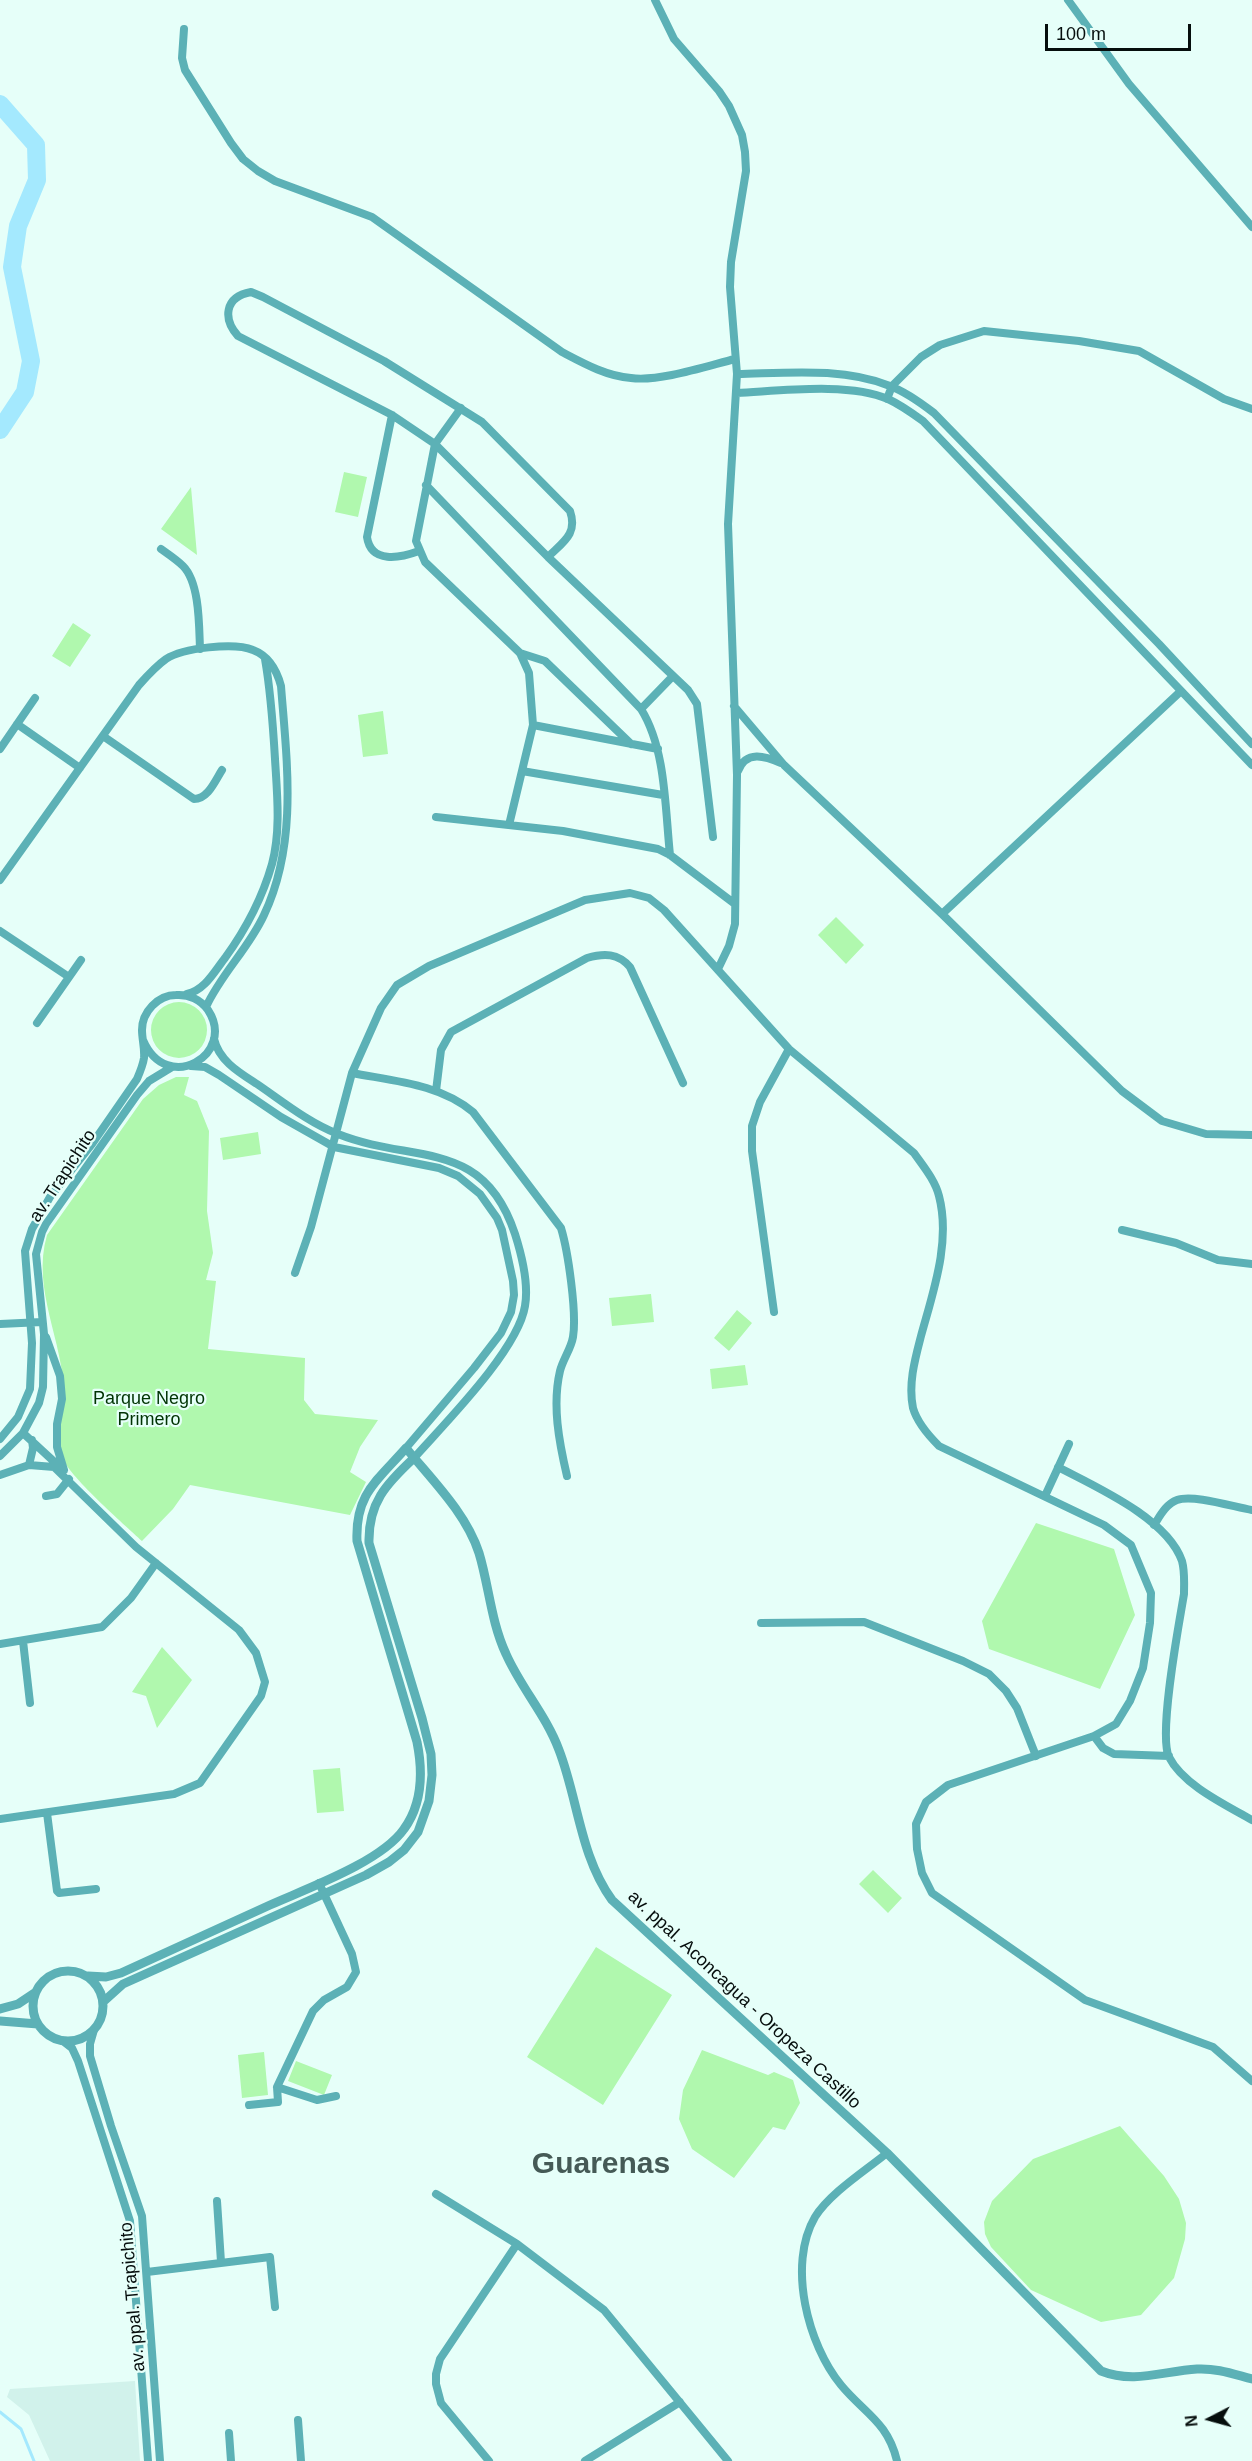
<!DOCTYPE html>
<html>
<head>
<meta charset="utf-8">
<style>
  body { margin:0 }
  #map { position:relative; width:1252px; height:2461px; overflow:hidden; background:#e6fff9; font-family:Helvetica,sans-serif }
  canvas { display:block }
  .north { position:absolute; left:1180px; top:2389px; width:60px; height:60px; -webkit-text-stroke:4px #e6fff9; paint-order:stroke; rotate:264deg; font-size:16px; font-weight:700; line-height:24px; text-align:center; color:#060e0d }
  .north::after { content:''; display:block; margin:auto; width:21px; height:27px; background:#060e0d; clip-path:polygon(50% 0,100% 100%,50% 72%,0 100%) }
  .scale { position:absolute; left:1045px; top:24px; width:146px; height:27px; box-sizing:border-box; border:3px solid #060e0d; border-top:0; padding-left:8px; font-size:18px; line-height:21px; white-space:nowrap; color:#060e0d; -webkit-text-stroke:4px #e6fff9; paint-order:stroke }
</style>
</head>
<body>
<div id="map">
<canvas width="1252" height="2461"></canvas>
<div class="north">N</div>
<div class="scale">100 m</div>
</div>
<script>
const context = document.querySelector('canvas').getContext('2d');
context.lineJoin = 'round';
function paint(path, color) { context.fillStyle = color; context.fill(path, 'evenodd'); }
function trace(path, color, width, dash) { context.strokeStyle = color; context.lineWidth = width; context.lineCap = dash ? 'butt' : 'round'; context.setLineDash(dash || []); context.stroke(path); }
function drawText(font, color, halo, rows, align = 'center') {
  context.font = font + ' Helvetica,sans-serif'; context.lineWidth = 4.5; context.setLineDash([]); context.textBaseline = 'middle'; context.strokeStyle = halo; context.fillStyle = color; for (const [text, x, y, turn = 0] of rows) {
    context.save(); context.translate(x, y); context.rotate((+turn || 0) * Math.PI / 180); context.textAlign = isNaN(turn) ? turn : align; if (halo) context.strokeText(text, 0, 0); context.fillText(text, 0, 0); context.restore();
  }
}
paint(new Path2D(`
  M135 2381 140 2461H50L29 2415 7 2397 10 2389Z`), '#d1f2eb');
paint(new Path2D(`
  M344 472 367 477 358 517 335 512Z
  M191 487 197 555 161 529Z
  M73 623 91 635 70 667 52 656Z
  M383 711 388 754 363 757 358 715Z
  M836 917 864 945 846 964 818 935Z
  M151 1030a28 28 0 1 1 56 0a28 28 0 1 1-56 0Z
  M176 1077H189L184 1095 197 1101 209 1131 207 1211 213 1253 206 1280 216 1281 208 1349 305 1358 304 1400 315 1414 378 1420 360 1447 350 1472 366 1482 350 1515 190 1485 173 1509 142 1541C125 1525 67 1475 61 1455 55 1437 64 1415 64 1396 64 1341 31 1290 47 1235L143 1099 159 1085Z
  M258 1132 261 1154 223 1160 220 1138Z
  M651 1294 654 1322 612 1326 609 1298Z
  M737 1310 752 1323 729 1351 714 1338Z
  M745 1365 748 1385 712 1389 710 1369Z
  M1036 1523 1114 1549 1135 1615 1100 1689 989 1649 982 1621Z
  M162 1647 192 1680 157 1728 146 1696 132 1692Z
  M340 1768 344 1811 317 1813 313 1770Z
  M873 1870 902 1898 888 1913 859 1884Z
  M596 1947 672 1995 603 2105 527 2057Z
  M702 2050 768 2075 774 2072 793 2080 800 2103 785 2130 773 2127 734 2178 692 2149 679 2119 683 2090Z
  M264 2052 268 2095 242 2098 238 2055Z
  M296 2061 332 2075 324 2095 288 2081Z
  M1120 2126 1164 2176 1179 2199 1186 2223 1185 2239 1174 2278 1141 2315 1101 2322 1031 2290 991 2247 985 2234 984 2222 992 2201 1033 2159Z`), '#b0f8ae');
trace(new Path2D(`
  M0 2412 21 2429 34 2461`), '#a4e9fe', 3);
trace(new Path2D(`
  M0 104 36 145 37 180 18 226 12 267 31 361 25 392 0 430`), '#a4e9fe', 18);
trace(new Path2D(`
  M655 0 674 39 719 91 729 106 742 135 745 152 746 171 731 262 730 287 737 374 728 524 737 775 735 924 729 946 718 969
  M1068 0 1129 84 1252 227
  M184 29 182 58 185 70 231 143 243 159 258 171 275 181 372 217 562 352C583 363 606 376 631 378 659 382 707 366 735 359
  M737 374C787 373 843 367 890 386 906 392 921 403 934 413L1159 644 1252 744
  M737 393C779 391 849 382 888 399 901 405 912 413 923 421L1252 765
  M887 399 892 386 921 357 940 345 984 331 1079 341 1139 351 1224 399 1252 409
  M461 408 435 444 416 541 425 562 520 653 529 673 533 725 509 825
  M392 415 367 537C371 564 400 558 419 551
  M426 485 641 709C666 749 665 808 670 855
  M161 549C168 554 177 560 183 566 200 583 199 627 200 649
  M548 557C563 542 578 534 570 511L482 422 384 361 263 297 251 292C224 297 223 319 238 336L392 415 435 444 548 557 688 690 697 704 713 837
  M520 653 545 661 631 744
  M734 706 784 765 942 914 1122 1091 1162 1121 1206 1134 1252 1135
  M641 709 672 677
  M17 724 80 768
  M533 725 658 749
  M103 736 194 799C208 799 215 781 222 770
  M0 749 35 698
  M522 771 663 795
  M738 771C746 750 765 756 781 763
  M436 817 563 831 658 849 670 855 735 904
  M0 880 139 685C147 676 156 666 166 659 183 648 234 642 253 650 269 656 277 671 281 686 287 763 298 843 264 915 249 948 221 974 206 1007
  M942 914 1181 691
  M0 931 69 977
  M187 994C205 990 214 972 225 958 246 929 262 899 272 864 281 831 277 793 275 759 273 725 271 693 265 659
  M37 1023 81 960
  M214 1039C219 1061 240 1073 257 1084 282 1101 309 1123 338 1134 413 1164 483 1137 515 1234 522 1256 529 1283 525 1306 518 1350 445 1423 414 1458
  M191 1066 205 1067 219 1075 281 1117 334 1147 439 1168 458 1176 480 1194 497 1218 502 1230 513 1281 514 1295 511 1312 501 1333 474 1368 406 1448
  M352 1073C394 1081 440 1084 473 1112L561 1228C568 1251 577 1313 573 1337 571 1349 563 1359 560 1371 552 1405 559 1442 567 1476
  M436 1091 441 1050 451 1032 587 958C604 953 618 953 630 967L683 1083
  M1122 1230 1176 1243 1218 1260 1252 1264
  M295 1273 311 1227 352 1073 381 1008 397 985 429 966 585 900 630 893 649 898 664 910 789 1049 914 1153C923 1166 935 1180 939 1196 951 1242 933 1292 921 1336 915 1359 908 1384 913 1408 917 1422 929 1436 939 1446L1104 1525 1131 1545 1151 1593 1150 1623 1143 1668 1130 1701 1116 1724 1094 1736 948 1785 926 1802 916 1824 917 1849 922 1873 932 1893 1085 2000 1213 2047 1252 2081
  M774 1312 752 1151V1126L760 1102 789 1049
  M0 1324 42 1322
  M46 1337 60 1376 62 1399 57 1424V1447L64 1470
  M23 1433 61 1468
  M0 1439 18 1417 30 1389 32 1343 25 1251 32 1229 50 1197 92 1144 137 1079C140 1072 143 1065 144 1058 145 1049 142 1039 142 1030 142 1012 158 995 176 995 189 994 201 1000 208 1010 237 1054 167 1096 143 1040
  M0 1456 23 1433 39 1403 43 1387 44 1334 36 1254 42 1232 46 1224 137 1095 149 1081 172 1067
  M29 1465 33 1448 32 1440
  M1058 1467C1096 1487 1167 1518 1182 1561 1185 1572 1184 1583 1184 1594 1179 1624 1158 1734 1169 1757 1183 1785 1226 1805 1252 1820
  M0 1475 29 1465 54 1467 136 1547 239 1630 256 1653 265 1682 261 1696 200 1783 174 1794 0 1819
  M46 1496 57 1494 69 1479
  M1045 1496 1069 1444
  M1154 1525C1160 1516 1166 1504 1177 1500 1193 1494 1234 1507 1252 1510
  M761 1623 864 1622 963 1661 989 1674 1006 1691 1017 1708 1036 1756
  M23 1641 30 1703
  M0 1644 102 1627 131 1598 156 1563
  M1094 1736 1103 1748 1114 1754 1169 1756
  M47 1813 57 1891 59 1893 96 1889
  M94 2030 90 2044V2056L111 2126 142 2216 160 2461
  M63 2041 72 2048 78 2061 130 2221 148 2461
  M277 2087 317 2100 336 2096
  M249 2105 278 2102 277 2087 313 2011 324 2000 347 1987 356 1972 352 1954 319 1883
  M887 2153C865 2171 830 2193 815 2217 787 2265 808 2345 841 2385 864 2413 888 2422 897 2461
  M436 2194 517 2244 604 2310 728 2461
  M217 2201 221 2262
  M147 2272 270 2257 275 2307
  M298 2420 301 2461
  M229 2433 231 2461
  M489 2461 441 2403 436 2384V2374L440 2359 517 2244
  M585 2461 680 2402`), '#5cb1b6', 8);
trace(new Path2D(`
  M33 2006a35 35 0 1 1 70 0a35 35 0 1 1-70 0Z
  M88 1976 106 1977 121 1973C171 1950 221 1927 270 1905 308 1888 381 1862 404 1829 423 1803 423 1772 417 1742L357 1541C355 1494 377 1481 406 1448 432 1480 466 1513 479 1553 489 1586 491 1622 506 1654 521 1688 546 1715 559 1750 578 1799 580 1856 612 1900L887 2153 1101 2371C1134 2384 1163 2371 1197 2369 1217 2368 1233 2374 1252 2379
  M103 2002 123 1984 366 1875 389 1862 404 1850 418 1832 429 1801 432 1775 431 1754 422 1718 369 1543C368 1503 386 1484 414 1458
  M0 2009 18 2004 36 1992
  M0 2021 38 2024`), '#5cb1b6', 9);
drawText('18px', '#060e0d', '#e6fff9', [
  ["av. Trapichito",63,1176,-57],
  ["av. ppal. Aconcagua - Oropeza Castillo",744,2000,43],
  ["av. ppal. Trapichito",133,2297,-95]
]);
drawText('18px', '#003403', '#e6fff9', [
  ["Parque Negro",149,1399],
  ["Primero",149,1420]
]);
drawText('bold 30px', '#455a56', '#e6fff9', [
  ["Guarenas",601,2165]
]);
</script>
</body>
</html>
